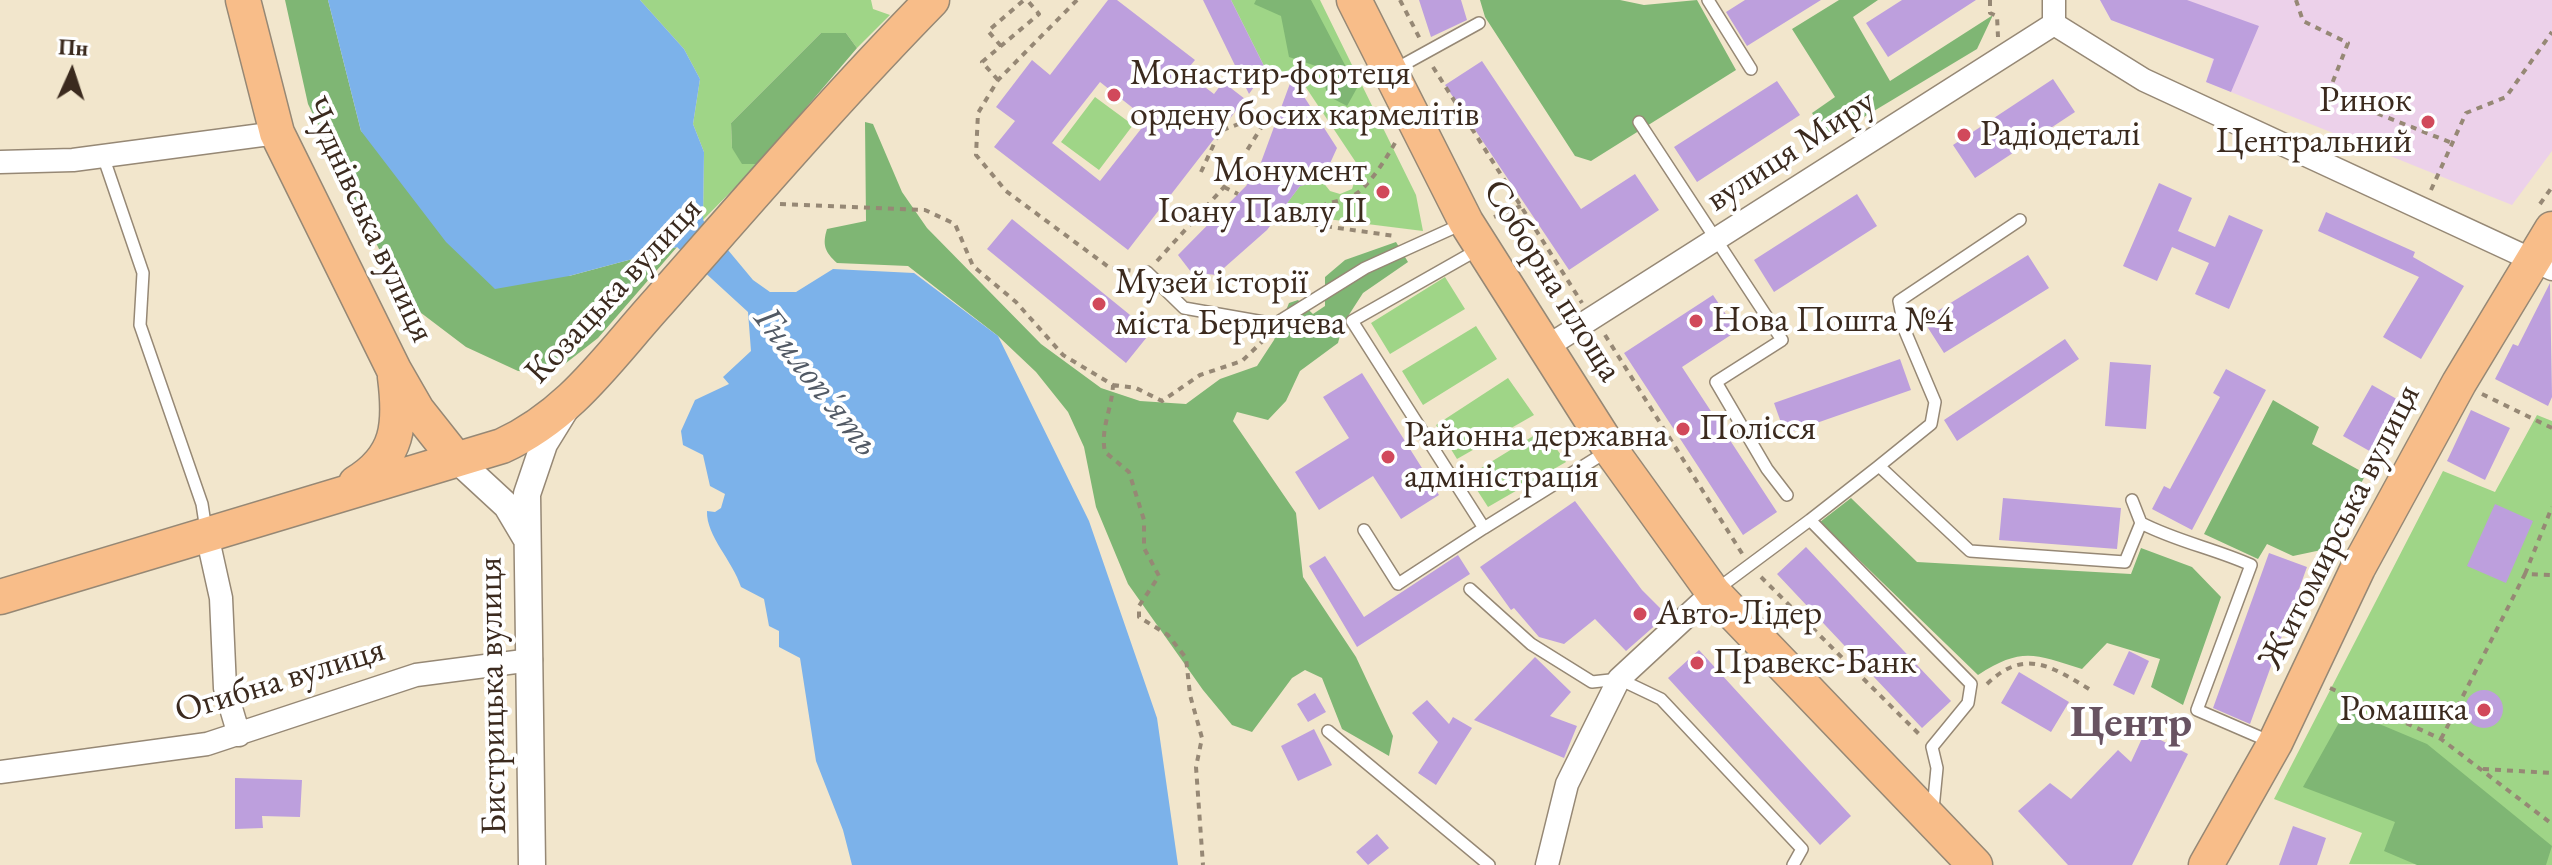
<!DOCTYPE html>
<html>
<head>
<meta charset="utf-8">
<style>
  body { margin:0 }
  #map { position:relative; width:2552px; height:865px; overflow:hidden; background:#f2e6cc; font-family:"EB Garamond",serif }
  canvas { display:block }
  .north { position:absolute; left:32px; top:32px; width:80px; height:80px; -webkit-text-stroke:6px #fff; paint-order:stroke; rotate:3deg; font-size:22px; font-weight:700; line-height:32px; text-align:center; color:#3b2a1e }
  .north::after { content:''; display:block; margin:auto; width:28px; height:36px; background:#3b2a1e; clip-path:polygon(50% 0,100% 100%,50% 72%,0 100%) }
</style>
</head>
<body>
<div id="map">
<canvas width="2552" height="865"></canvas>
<div class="north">Пн</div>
</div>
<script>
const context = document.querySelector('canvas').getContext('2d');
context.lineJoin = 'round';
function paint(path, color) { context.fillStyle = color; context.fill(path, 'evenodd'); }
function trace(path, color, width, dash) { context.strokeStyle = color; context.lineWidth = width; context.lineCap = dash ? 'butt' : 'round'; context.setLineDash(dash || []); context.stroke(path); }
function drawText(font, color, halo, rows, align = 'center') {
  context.font = font + ' "EB Garamond",serif'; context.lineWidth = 8; context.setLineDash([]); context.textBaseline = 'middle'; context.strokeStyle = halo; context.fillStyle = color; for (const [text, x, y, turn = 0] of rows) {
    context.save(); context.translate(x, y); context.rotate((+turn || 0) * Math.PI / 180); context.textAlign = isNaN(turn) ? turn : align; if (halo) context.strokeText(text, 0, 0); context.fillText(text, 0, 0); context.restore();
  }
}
paint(new Path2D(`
  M2100 0H2552V151L2512 205 2206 82 2213 59 2111 20Z`), '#ecd1ea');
paint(new Path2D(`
  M640 0H871L873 9 890 15 857 48 846 33H821L731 123 732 148 758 164 703 220 704 152 693 124 700 79 684 49Z
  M1231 0H1320L1416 195 1423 231 1327 219 1287 203 1300 186 1322 181 1330 191 1340 194 1352 189 1359 167 1303 83 1266 70Z
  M1095 97 1133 125 1099 170 1061 142Z
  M1445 277 1465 309 1390 354 1371 323Z
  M1476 326 1497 359 1423 405 1402 371Z
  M1508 378 1534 415 1457 459 1436 425Z
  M2537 415 2552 421V865L2349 864 2362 833 2274 799 2443 471 2495 492Z
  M1543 430 1566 462 1488 507 1468 476Z`), '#9fd587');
paint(new Path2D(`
  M285 0H328L361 131 569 276 677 247 598 338 552 374 518 371 466 347 404 300 308 104Z
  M1256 0H1311L1357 88 1347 106 1328 96 1319 67 1289 57 1281 16 1254 4Z
  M1480 0H1620L1644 5 1697 0 1736 70 1591 161 1575 156 1485 17Z
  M1839 0H1878L1853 17 1890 81 1993 15 1977 49 1829 138 1812 113 1835 97 1792 29Z
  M821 33H846L857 48 758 164H742L732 148 731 123Z
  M865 122 873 124 902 192 927 228 1041 344 1101 388 1140 401 1186 404 1220 379 1257 366 1274 340 1289 303 1298 300 1313 314 1325 306V277L1345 260 1396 242 1408 262 1363 293 1343 324 1338 343 1300 371 1286 401 1268 420 1237 412 1233 421 1296 513 1303 577 1356 657 1393 736 1389 756 1342 729 1322 678 1305 670 1292 678 1252 732 1232 725 1203 690 1128 584 1096 507 1084 447 1068 412 1036 372 998 336 908 266 837 263C825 252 822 245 827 229L866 221Z
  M2273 400 2319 427 2312 444 2366 474 2326 549 2293 556 2267 544 2258 559 2204 534Z
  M1851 498 1917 562 2131 574 2141 548 2192 567 2221 597 2183 705 2151 687 2160 659 2107 643 2082 669C2034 654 2022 647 1978 675L1820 522Z
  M2346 710 2427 744 2552 846 2546 865H2417L2384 851 2395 822 2303 787Z`), '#7fb674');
paint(new Path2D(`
  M328 0H640L684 49 700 79 693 124 704 152 703 220 753 280 770 292H796L833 269 914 273 998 336 1089 521 1157 718 1178 865H852L843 830 816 761 800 658 779 647V631L769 626 764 599 741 587C733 561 706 536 707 511L715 512 721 508 725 494 710 486 703 455 683 445 681 431 695 400 729 384 723 377 751 351 748 312 677 247 569 276 495 289 446 242 361 131Z`), '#7cb2ea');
paint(new Path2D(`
  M1108 0H1117L1195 60 1185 72 1214 94 1223 82 1245 99 1128 250 994 147 1015 121 996 107 1032 60 1050 75ZM1100 82 1148 120 1100 181 1052 143Z
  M1203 0H1231L1266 70 1249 94Z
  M1419 0H1461L1467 20 1431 37Z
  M1745 0H1821L1747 46 1726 12Z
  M1902 0H1976L1888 57 1866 23Z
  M2100 0H2187L2259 26 2231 92 2206 82 2214 59 2111 20Z
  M1482 61 1581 209 1635 174 1659 210 1569 270 1445 85Z
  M1292 78 1337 148 1322 181 1300 186 1267 230 1216 275 1191 272 1178 255 1246 186 1260 165Z
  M2053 79 2075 112 1975 178 1953 145Z
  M1777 81 1800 115 1697 182 1674 147Z
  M2159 183 2192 198 2178 231 2215 247 2229 215 2263 230 2229 309 2195 294 2209 263 2172 247 2157 281 2123 266Z
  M1857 194 1877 226 1774 292 1754 260Z
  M2326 212 2415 252 2413 257 2464 286 2421 359 2383 337 2419 277 2318 231Z
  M1012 219 1151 332 1126 363 987 249Z
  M2028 255 2049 288 1944 353 1923 320Z
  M2550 283 2552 397 2548 406 2495 379 2513 344 2518 346Z
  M1713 295 1737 331 1682 367 1777 512 1743 535 1624 353Z
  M2065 339 2079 359 1957 441 1944 420Z
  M1900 359 1911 390 1785 434 1774 403Z
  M2110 362 2151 365 2146 429 2105 426Z
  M2226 369 2266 390 2192 530 2152 509 2164 486 2170 489 2220 397 2213 393Z
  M1362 373 1439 495 1401 519 1373 476 1319 510 1295 472 1349 438 1323 397Z
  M2372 385 2402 402 2373 453 2343 436Z
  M2471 410 2510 428 2485 480 2447 461Z
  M2003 498 2121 508 2117 549 1999 540Z
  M1575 501 1642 590 1667 615 1626 651 1595 619 1564 644 1539 637 1514 608 1511 610 1480 567Z
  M2495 504 2533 521 2506 583 2467 566Z
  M1806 547 1951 701 1922 728 1777 574Z
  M2269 553 2307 567 2250 724 2213 708Z
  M1458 555 1470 574 1357 647 1309 566 1325 556 1364 617Z
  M1699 650 1851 816 1820 845 1668 678Z
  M2129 651 2149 661 2134 695 2113 685Z
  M1535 657 1571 692 1550 716 1577 726 1564 758 1474 720Z
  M2019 672 2069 702 2051 732 2001 703Z
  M2465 709a19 19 0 1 1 38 0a19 19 0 1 1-38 0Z
  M1315 693 1326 712 1308 722 1297 704Z
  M1427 700 1449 724 1453 717 1472 728 1436 785 1418 773 1438 742 1412 713Z
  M1314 729 1332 765 1298 781 1281 746Z
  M2145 732 2188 754 2132 865H2068L2018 811 2050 783 2071 799 2118 750 2131 762Z
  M235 778 302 780 300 817 262 816 263 828 235 829Z
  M2293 826 2326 838 2317 865H2279Z
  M1377 834 1389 848 1368 865 1356 852Z`), '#bd9fdd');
const service = new Path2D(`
  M1708 0 1751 69
  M1392 71 1479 23
  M1639 122 1782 340 1716 382 1767 469 1787 495
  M103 156 143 273 140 325 202 504 206 530
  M2020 220 1899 301 1905 331 1935 402 1931 424 1879 466 1970 551 2125 562 2141 523
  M1479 249 1352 321 1484 528 1606 452
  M1147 272 1184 308 1275 324 1365 268 1462 224
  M2132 500 2141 523C2178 542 2213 548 2251 565L2197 710 2271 742
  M1810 520 1879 466
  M1364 530 1398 584 1484 528
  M1470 589 1531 644 1592 682 1619 679 1661 699 1802 849 1793 865
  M1716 590 1810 520 1971 684 1968 703 1932 747 1937 768 1933 809
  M1328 731 1489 865`);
const minor = new Path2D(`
  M2054 0V24
  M2054 24 2144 80 2552 269
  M0 162 73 160 277 133
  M1545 348 2054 24
  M207 535 221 598 225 688 239 735
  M0 772 207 744 416 675 531 660
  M1547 865 1567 784 1619 679 1713 592`);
const tertiary = new Path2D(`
  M455 458 507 506 526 538
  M532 865 527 494 544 444 565 410`);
const primary = new Path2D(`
  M243 0 277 133 394 370 417 410 455 458
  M1354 0 1466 222 1610 449 1713 592 1975 865
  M356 483C399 457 401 424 395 377
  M0 597 502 446C569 415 605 362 653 308 745 204 835 99 932 0
  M2206 865 2275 743 2358 568 2459 383 2552 229`);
trace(service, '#968875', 14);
trace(minor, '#968875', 25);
trace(tertiary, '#968875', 29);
trace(primary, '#968875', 37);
trace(new Path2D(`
  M1077 0 998 80 978 113 976 155 1006 191 1110 268 1134 271
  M1400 0 1421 41
  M1990 0V13L1997 16 1998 37
  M2296 0 2303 21 2348 43 2328 94 2452 143
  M1001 46 988 31 1024 0
  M1433 67 1582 303
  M998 80 982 62 1039 14 1027 0
  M1198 121 1220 131
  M1201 172 1220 131 1244 122
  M1224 187 1238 194
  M2431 190 2466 113 2506 97 2552 32
  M780 204 925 210 955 224 973 266 1016 302 1063 355 1113 385C1112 409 1100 429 1105 452L1129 472 1144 520V548L1159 576 1139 606V617L1168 635 1186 658 1190 695 1202 738 1196 767 1203 865
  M2540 204 2552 187
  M1280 213 1317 225 1395 236
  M1494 217 1521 206
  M1300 218C1317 204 1332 204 1352 196 1367 190 1387 157 1395 143
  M1157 261 1224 187 1261 128
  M1605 335 1743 555
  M1113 385 1136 388 1162 401 1200 375 1242 361 1267 337
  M2482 394 2552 428
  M2525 574 2552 507
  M1761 577 1922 737
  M1987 684C2024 648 2051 666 2089 689
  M2330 688 2441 739 2552 824
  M2441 739 2525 574 2552 575
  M2483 769 2552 773`), '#968875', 4, [6, 6]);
trace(service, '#fff', 11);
trace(minor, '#fff', 22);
trace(tertiary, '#fff', 26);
trace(primary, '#f8bd89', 34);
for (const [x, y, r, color] of [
  [1114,95,8,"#d1495b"],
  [2428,122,8,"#d1495b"],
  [1964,135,8,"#d1495b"],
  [1383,192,8,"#d1495b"],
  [1099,304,8,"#d1495b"],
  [1696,321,8,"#d1495b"],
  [1683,429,8,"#d1495b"],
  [1388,457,8,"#d1495b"],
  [1640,614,8,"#d1495b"],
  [1697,663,8,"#d1495b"],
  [2484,710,8,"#d1495b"]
]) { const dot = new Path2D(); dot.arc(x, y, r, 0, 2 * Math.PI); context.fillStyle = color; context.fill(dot); trace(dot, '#fff', 3); }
drawText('36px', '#3b2a1e', '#fff', [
  ["Монастир-фортеця",1130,74],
  ["ордену босих кармелітів",1130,115],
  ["Ринок",2412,101,"right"],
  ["Центральний",2412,142,"right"],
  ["Радіодеталі",1980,135],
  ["Монумент",1367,171,"right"],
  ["Іоану Павлу ІІ",1367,212,"right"],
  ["Музей історії",1115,283],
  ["міста Бердичева",1115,324],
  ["Нова Пошта №4",1712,321],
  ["Полісся",1699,429],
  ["Районна державна",1404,436],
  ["адміністрація",1404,477],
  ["Авто-Лідер",1656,614],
  ["Правекс-Банк",1713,663],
  ["Ромашка",2468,710,"right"]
], 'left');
drawText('36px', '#3b2a1e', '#fff', [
  ["вулиця Миру",1791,151,-33],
  ["Чуднівська вулиця",368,220,65],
  ["Соборна площа",1552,281,58],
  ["Козацька вулиця",614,291,-47],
  ["Житомирська вулиця",2340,527,-63],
  ["Огибна вулиця",280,681,-17],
  ["Бистрицька вулиця",493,696,-91]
]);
drawText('italic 38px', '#525a65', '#fff', [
  ["Гнилоп'ять",816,382,52]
]);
drawText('bold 44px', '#685361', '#fff', [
  ["Центр",2131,724]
]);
</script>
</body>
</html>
